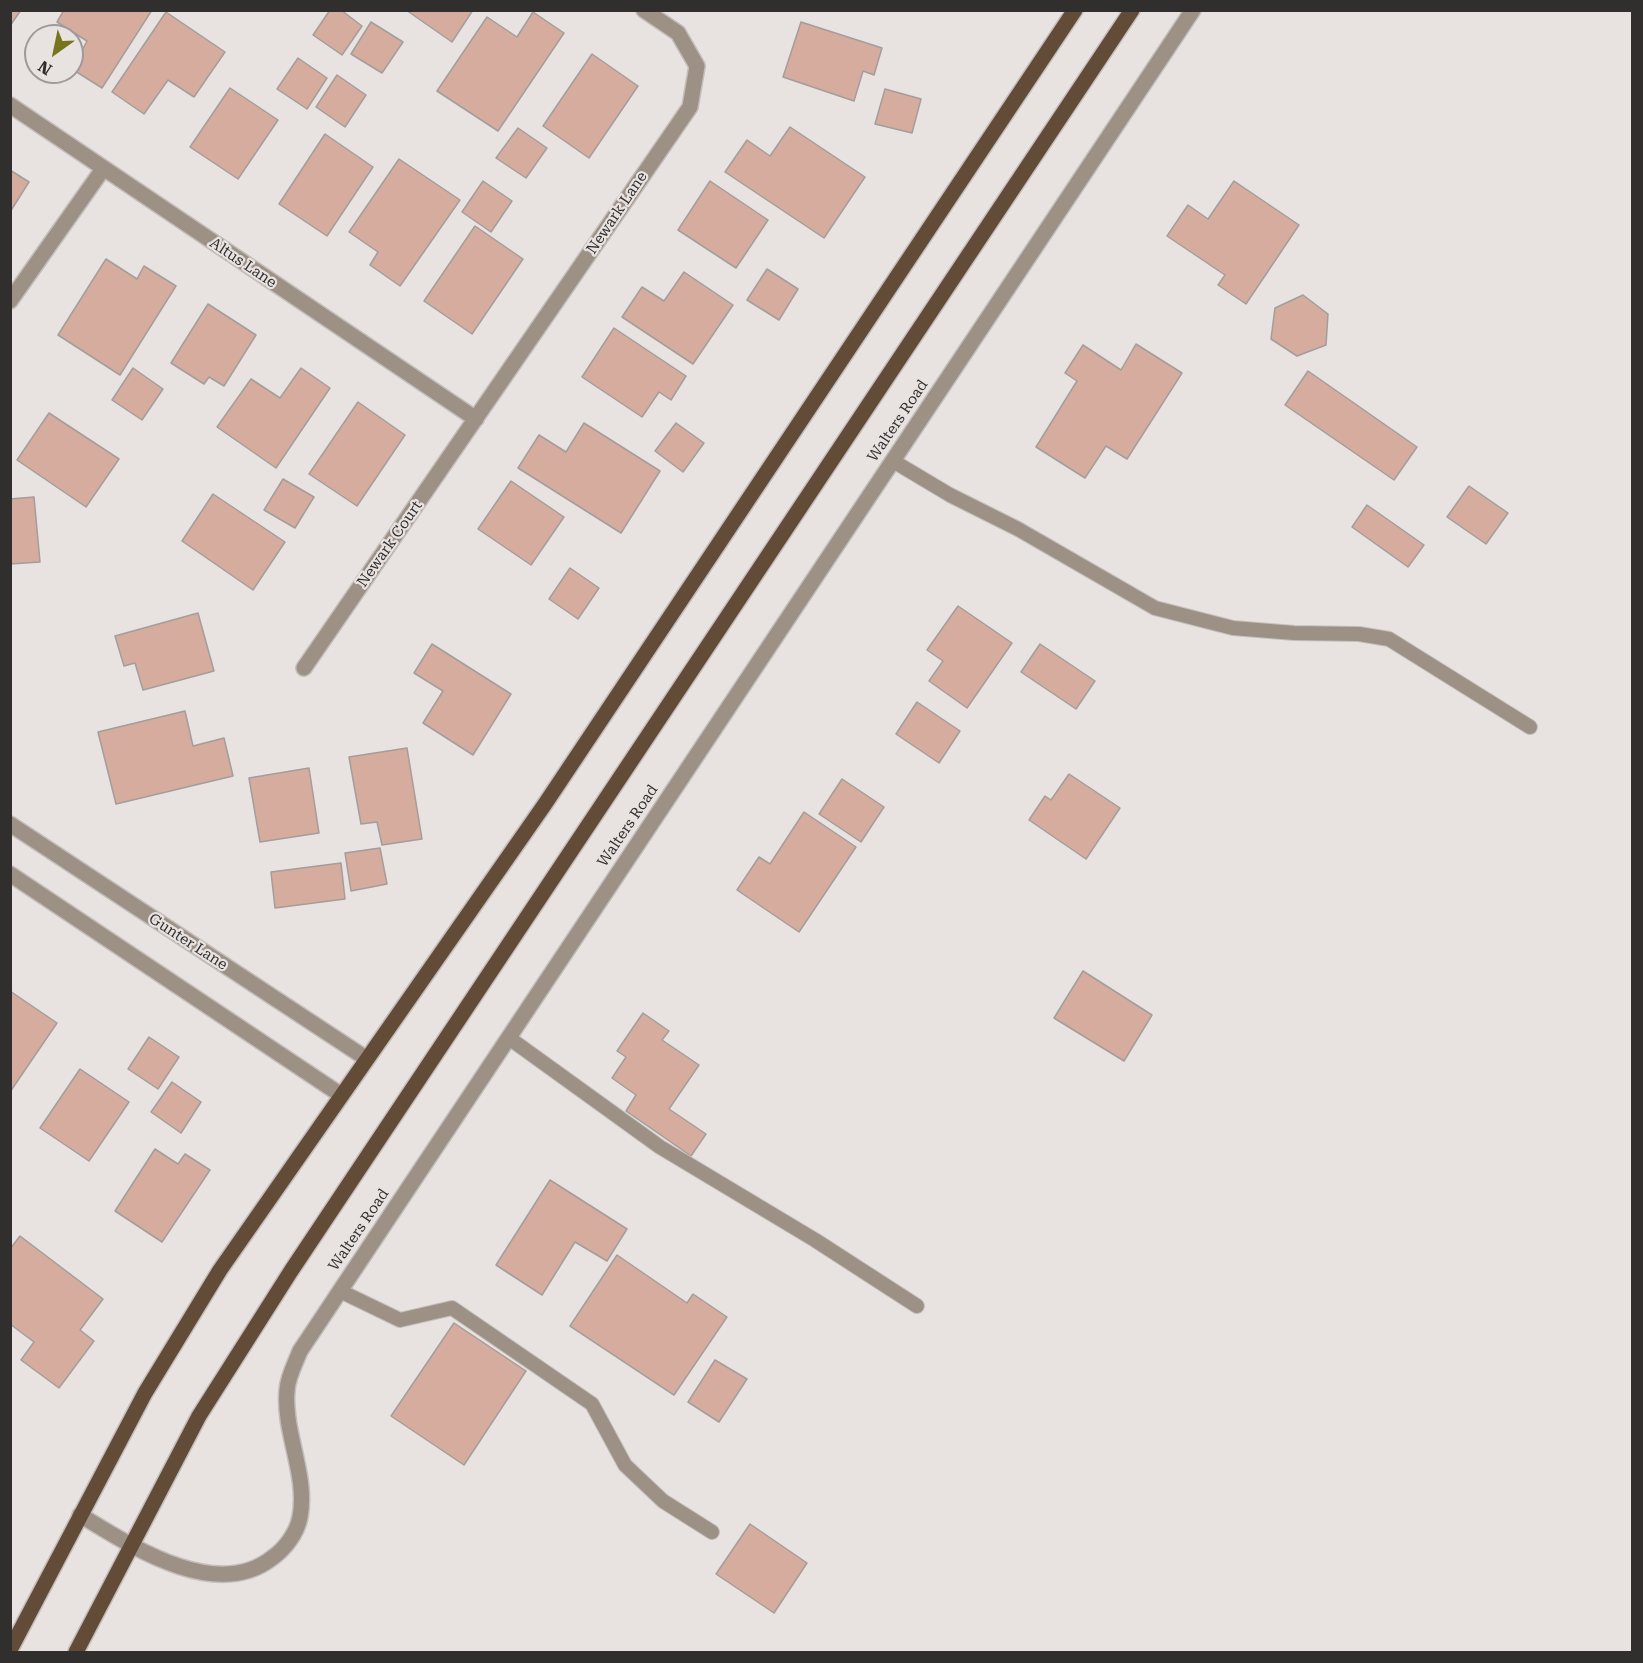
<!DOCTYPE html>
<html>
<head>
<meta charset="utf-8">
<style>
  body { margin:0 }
  #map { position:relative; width:1643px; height:1663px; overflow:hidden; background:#e8e2e0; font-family:"Roboto Serif",serif }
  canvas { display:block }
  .frame { position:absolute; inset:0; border:12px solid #312f2e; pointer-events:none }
  .north { position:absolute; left:24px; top:24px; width:60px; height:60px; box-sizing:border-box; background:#e8e2e0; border:2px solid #9f9a99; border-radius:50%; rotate:213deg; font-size:16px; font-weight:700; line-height:24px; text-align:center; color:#312f2e }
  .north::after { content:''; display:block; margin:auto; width:21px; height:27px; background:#76751b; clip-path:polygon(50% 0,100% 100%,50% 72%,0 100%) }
</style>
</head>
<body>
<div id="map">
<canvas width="1643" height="1663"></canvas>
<div class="frame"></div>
<div class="north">N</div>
</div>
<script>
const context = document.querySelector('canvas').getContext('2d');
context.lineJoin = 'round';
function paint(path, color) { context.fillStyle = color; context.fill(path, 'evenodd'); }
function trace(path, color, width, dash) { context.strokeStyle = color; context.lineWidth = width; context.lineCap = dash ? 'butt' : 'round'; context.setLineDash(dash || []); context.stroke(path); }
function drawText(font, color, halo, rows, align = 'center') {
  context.font = font + ' "Roboto Serif",serif'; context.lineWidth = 4.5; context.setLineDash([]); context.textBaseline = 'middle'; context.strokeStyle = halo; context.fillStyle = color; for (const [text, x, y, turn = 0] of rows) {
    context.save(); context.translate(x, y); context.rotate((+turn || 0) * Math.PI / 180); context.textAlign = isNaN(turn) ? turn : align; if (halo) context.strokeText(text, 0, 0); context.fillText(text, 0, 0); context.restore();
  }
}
const building = new Path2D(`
  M10 10H21L10 26Z
  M64 10H152L102 88 72 69 87 41 57 22Z
  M330 10H341L362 26 342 55 313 35Z
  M406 10H473L452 42Z
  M166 12 225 52 194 97 168 80 144 114 112 92Z
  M533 12 564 33 498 131 437 91 487 17 517 37Z
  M371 22 403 42 382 73 351 54Z
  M801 22 882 48 874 75 863 71 854 101 783 77Z
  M592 54 638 86 589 158 543 126Z
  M298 58 327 78 307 109 277 89Z
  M337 75 366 95 345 127 316 107Z
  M230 88 278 120 238 179 190 147Z
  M885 89 921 99 912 133 875 124Z
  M790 127 865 177 824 238 725 172 747 140 770 156Z
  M518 128 547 148 526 178 496 158Z
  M325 134 373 167 327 236 279 204Z
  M399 159 460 200 400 286 370 265 378 252 349 232Z
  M10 170 29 182 10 212Z
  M483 181 512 201 491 232 462 212Z
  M710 181 768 220 736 268 678 230Z
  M1234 181 1299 225 1246 304 1218 285 1225 275 1167 236 1188 205 1208 219Z
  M475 226 523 259 472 334 424 301Z
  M106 259 137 279 144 266 176 286 120 375 58 335Z
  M767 269 798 289 779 320 747 300Z
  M684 272 733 305 693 364 622 317 642 287 664 301Z
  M1303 295 1328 314 1326 345 1297 356 1271 339 1275 308Z
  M208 304 256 335 224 386 209 377 204 384 171 363Z
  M614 328 686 376 671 400 659 392 642 417 582 377Z
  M1136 344 1182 373 1127 459 1106 446 1085 478 1036 447 1077 381 1065 373 1083 345 1121 370Z
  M133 368 163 389 142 420 112 400Z
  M301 368 330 388 276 468 217 427 251 379 280 398Z
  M1308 371 1417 447 1394 480 1285 405Z
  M358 402 405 435 357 506 309 474Z
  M49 413 119 459 86 507 17 460Z
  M584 423 660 471 621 533 518 468 539 435 566 452Z
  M676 423 704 443 683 472 655 451Z
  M283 479 314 497 295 528 264 510Z
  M511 481 564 517 531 565 478 529Z
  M1469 486 1508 513 1486 544 1447 517Z
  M213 494 285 542 253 590 182 541Z
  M34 497 40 562 10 564V499Z
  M1367 505 1424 545 1408 567 1352 527Z
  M570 568 599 588 578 619 549 599Z
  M958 606 1012 643 967 708 929 681 943 661 927 650Z
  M198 613 214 671 143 690 135 663 124 666 115 636Z
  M432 644 511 694 473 755 423 723 443 691 414 673Z
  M1040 644 1095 681 1076 709 1021 672Z
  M917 702 960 731 939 763 896 734Z
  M185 711 193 746 224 738 233 776 116 804 98 732Z
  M407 748 422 839 382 845 377 822 361 824 349 757Z
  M309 768 319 833 260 842 249 778Z
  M1069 774 1120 808 1086 859 1029 820 1045 796 1051 800Z
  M842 779 884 807 861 842 819 814Z
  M804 812 856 847 799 932 737 890 759 857 770 864Z
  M380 848 387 884 351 891 345 853Z
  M341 863 345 899 275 908 271 872Z
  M1083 971 1152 1015 1124 1061 1054 1018Z
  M10 991 57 1023 10 1092Z
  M643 1013 669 1031 662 1040 699 1065 669 1109 706 1134 691 1156 626 1111 636 1095 612 1078 626 1057 617 1051Z
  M149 1037 179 1057 158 1089 128 1069Z
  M80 1069 129 1102 89 1161 40 1128Z
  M172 1082 201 1102 181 1133 151 1112Z
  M155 1149 178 1164 185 1154 210 1170 162 1242 115 1211Z
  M550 1180 627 1229 607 1261 575 1242 542 1295 496 1265Z
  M20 1236 103 1299 80 1330 94 1341 59 1388 21 1360 34 1342 10 1324V1249Z
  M617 1255 687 1303 693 1294 727 1317 674 1395 570 1326Z
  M454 1323 526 1371 464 1465 391 1416Z
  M715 1360 747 1379 719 1422 688 1402Z
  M750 1524 807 1563 774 1613 716 1574Z`);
paint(building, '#d5ac9d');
trace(building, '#a39d9b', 1.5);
const service = new Path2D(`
  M893 461 950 495 1018 529 1155 608 1233 628 1294 633 1359 634 1389 639 1530 727
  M509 1038 660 1147 815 1240 917 1306
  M340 1291 400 1320 452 1308 592 1404 625 1465 663 1501 712 1532`);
const minor = new Path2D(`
  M10 105 476 419
  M10 301 103 169
  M304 668 690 107 697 66 678 33 644 10
  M10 824 367 1059
  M10 874 341 1095
  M80 1515C131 1546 216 1602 272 1558 285 1549 297 1533 300 1517 308 1475 283 1432 287 1390 288 1376 295 1364 300 1351L1193 10`);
const primary = new Path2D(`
  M10 1650 145 1393 220 1270 545 804 1075 10
  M76 1652 199 1416 291 1271 1132 10`);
trace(service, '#c3bebc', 16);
trace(minor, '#c3bebc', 18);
trace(primary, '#c3bebc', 18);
trace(service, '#9d9084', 14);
trace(minor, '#9d9084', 15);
trace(primary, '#624c37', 15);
drawText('15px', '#312f2e', '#e8e2e0', [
  ["Newark Lane",617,213,-56],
  ["Altus Lane",243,263,34],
  ["Walters Road",898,421,-56],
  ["Newark Court",390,544,-55],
  ["Walters Road",628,826,-56],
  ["Gunter Lane",188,942,33],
  ["Walters Road",359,1230,-56]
]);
</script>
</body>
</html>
